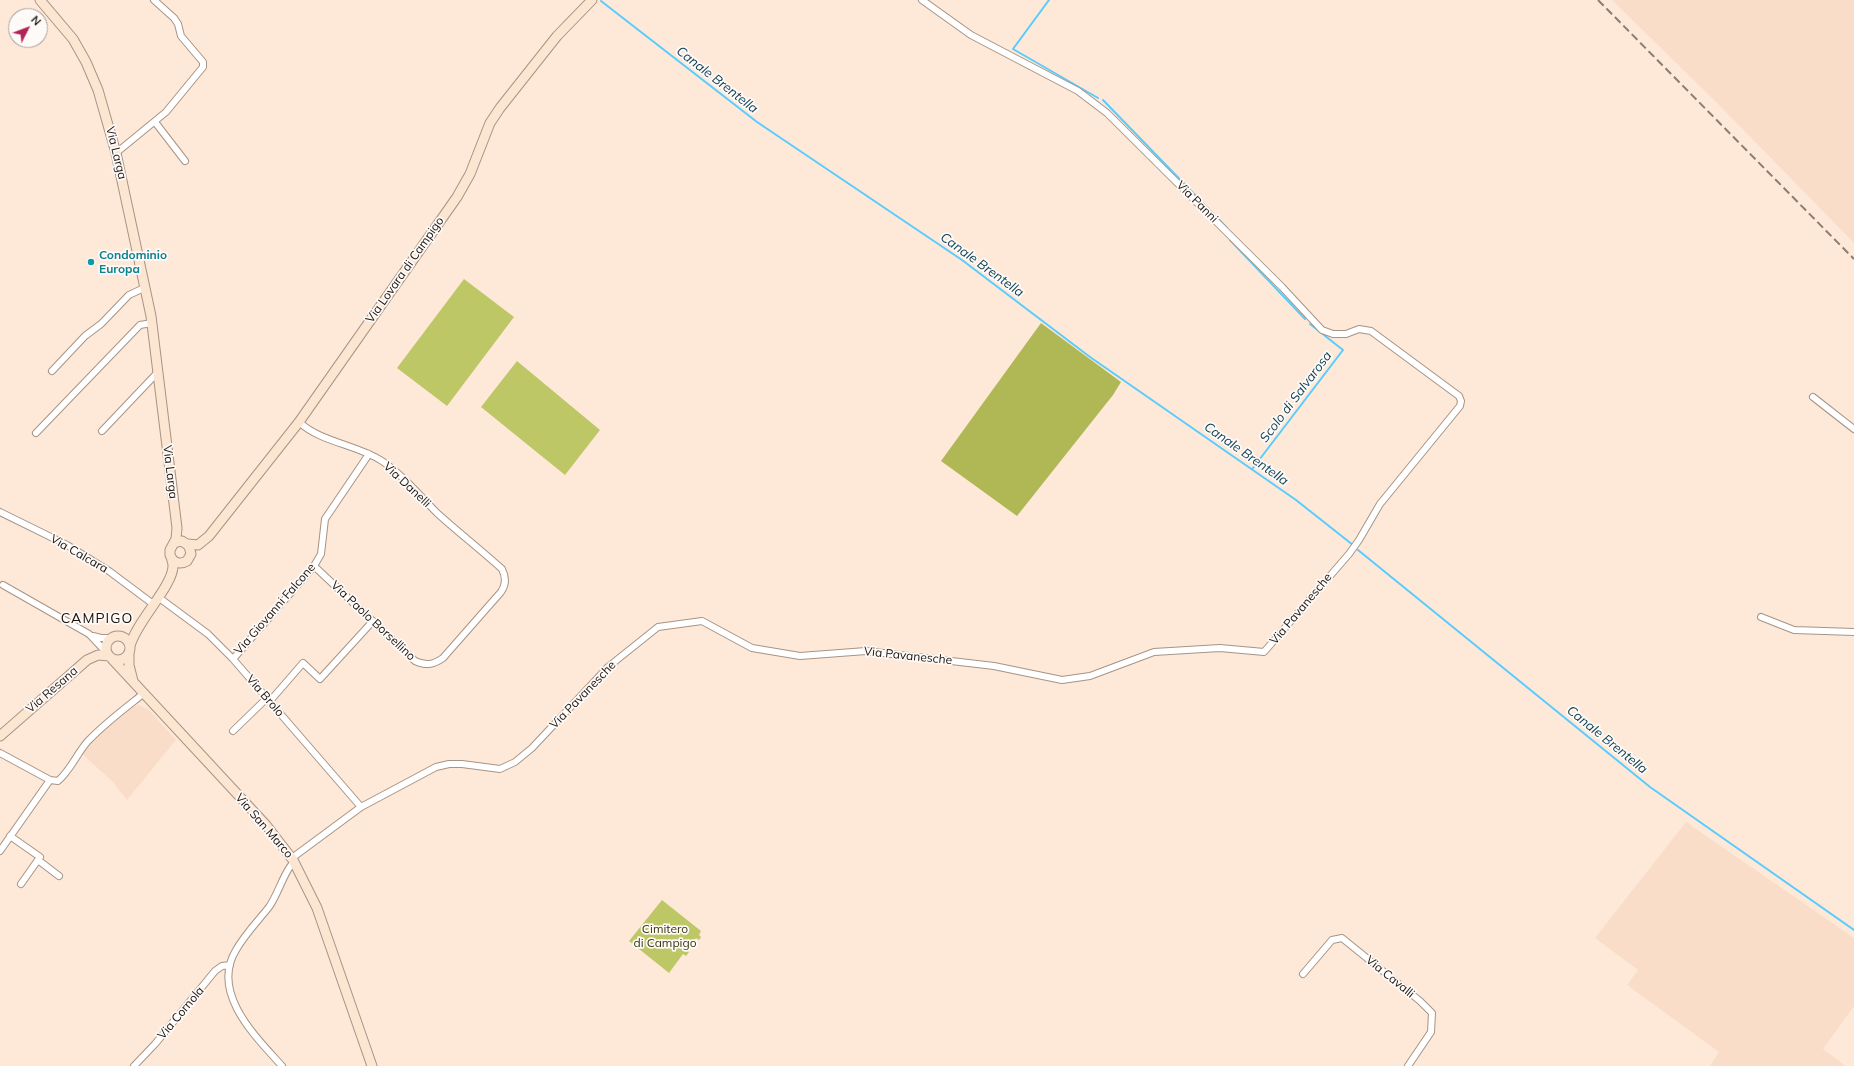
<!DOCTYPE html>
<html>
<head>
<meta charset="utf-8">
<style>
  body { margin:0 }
  #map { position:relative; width:1854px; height:1066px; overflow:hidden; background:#fee9d9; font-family:Mulish,sans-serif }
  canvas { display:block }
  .north { position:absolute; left:8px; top:8px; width:40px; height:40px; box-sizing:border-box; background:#fefaf7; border:1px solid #a39e9a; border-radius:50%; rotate:48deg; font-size:11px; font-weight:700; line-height:16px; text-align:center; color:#1b140f }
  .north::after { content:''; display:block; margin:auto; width:14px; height:18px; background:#b22356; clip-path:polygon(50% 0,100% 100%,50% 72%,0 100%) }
</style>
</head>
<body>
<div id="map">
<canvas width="1854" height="1066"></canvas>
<div class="north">N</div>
</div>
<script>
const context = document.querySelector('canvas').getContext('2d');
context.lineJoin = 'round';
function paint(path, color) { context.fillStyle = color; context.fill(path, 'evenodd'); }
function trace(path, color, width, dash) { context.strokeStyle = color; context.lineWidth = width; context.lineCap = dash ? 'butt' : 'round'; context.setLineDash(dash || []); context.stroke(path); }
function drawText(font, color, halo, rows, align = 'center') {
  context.font = font + ' Mulish,sans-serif'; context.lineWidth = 3.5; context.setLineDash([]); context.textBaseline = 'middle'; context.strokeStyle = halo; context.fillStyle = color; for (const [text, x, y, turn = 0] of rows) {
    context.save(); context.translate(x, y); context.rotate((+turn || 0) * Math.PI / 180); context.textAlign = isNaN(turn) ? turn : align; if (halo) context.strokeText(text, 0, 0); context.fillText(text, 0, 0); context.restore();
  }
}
paint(new Path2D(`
  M1612 0H1854V243L1718 104Z
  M138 705 148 709 176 740 127 800 113 782 82 754 97 737 131 708Z
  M1686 822 1854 938V1006L1823 1049 1846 1066H1710L1719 1052 1627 985 1638 970 1595 938Z`), '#f9ddc8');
paint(new Path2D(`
  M464 279 514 317 447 406 397 368Z
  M517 361 600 430 565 475 481 407Z
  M662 900 701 931 699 935 701 937 699 940 696 938 687 950 689 952 686 956 683 954 669 973 629 941Z`), '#bdc766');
paint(new Path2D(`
  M1041 323 1121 382 1113 395 1017 516 941 461Z`), '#afb854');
trace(new Path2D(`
  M1049 0 1013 49 1098 98
  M601 1 757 122 962 260 1090 357 1296 500 1353 545
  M1103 100 1227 228
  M1230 240 1305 319
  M1253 468 1343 350 1310 324
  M1358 550 1650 787 1854 930`), '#59ccfe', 2);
const street = new Path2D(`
  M155 122 185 161
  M116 153 166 112 203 67V62L181 36 178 24 174 18 154 0
  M52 371 85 336 101 324 129 295 146 287
  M1813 397 1854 429
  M299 422C322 443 356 444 382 461 403 475 419 495 437 513 458 532 481 550 502 569 506 577 506 585 501 592L443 658C433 665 426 666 415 661L314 566
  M102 431 158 372
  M36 433 140 325 152 323
  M0 512 67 545 109 571 153 604
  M3 585 89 634 107 653
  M158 597 208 634 233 659 361 807
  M1761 617 1794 630 1854 632
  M93 636 101 638H111
  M233 659 314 566 321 554 325 519 369 454
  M270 701 303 663 320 679 373 621
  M233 731 267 698
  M0 753 50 780 58 781C71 770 77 753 88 741 105 723 124 709 143 694
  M10 836 40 857 21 884
  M0 851 50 780
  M292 858 361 807 436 767 449 764H462L500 769 515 762 532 748 608 667 658 627 702 621 752 648 800 656 866 651 994 666 1062 680 1090 676 1154 652 1220 648 1264 652 1349 554 1359 540 1380 504 1460 406 1461 401 1459 396 1371 331 1359 329 1346 334H1333L1322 330 1282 287 1107 113 1078 91 971 35 922 0
  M38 860 59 876
  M1303 974 1332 940 1342 938 1420 1001 1432 1013 1431 1032 1408 1066
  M134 1066 155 1044 215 971 222 966 230 965
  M282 1066C256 1037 210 993 236 950 245 934 258 921 269 907 278 895 285 869 294 862`);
const secondary = new Path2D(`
  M40 0 73 39 86 62 98 90 116 153 151 316 177 528 176 539 170 550V555C173 563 180 565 187 561L191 554 189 546 182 541 174 543
  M188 544 198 545 209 536 299 422 457 197 470 174 490 123 500 108 557 36 592 0
  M106 648a12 12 0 1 1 24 0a12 12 0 1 1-24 0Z
  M130 646C136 622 173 586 173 566 173 563 172 560 171 557
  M129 653V665L133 681
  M112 659 266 825 293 860 317 908 372 1066
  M0 736 87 660 98 655 109 656`);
trace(street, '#a79485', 8);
trace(secondary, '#a79485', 11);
trace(street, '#fff', 6);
trace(secondary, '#fce6d2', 9);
trace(new Path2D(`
  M1598 0 1854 259`), '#8b7d72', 2, [8, 4]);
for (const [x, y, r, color] of [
  [91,262,4,"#0f9aa8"]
]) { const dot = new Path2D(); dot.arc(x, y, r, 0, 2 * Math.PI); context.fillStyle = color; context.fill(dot); trace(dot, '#fefaf7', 1.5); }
drawText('12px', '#1b140f', '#fefaf7', [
  ["Via Larga",116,153,76],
  ["Via Panni",1197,202,45],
  ["Via Lovara di Campigo",405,270,-55],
  ["Via Larga",170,472,83],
  ["Via Danelli",407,485,43],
  ["Via Calcara",79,554,30],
  ["Via Giovanni Falcone",275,609,-49],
  ["Via Pavanesche",1301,609,-50],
  ["Via Paolo Borsellino",373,621,43],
  ["Via Pavanesche",908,656,6],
  ["Via Resana",52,690,-41],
  ["Via Pavanesche",583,695,-46],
  ["Via Brolo",265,696,49],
  ["Via San Marco",264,826,49],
  ["Via Cavalli",1390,977,39],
  ["Via Cornola",181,1013,-50]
]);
drawText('bold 12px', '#0d838f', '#fefaf7', [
  ["Condominio",99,255],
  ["Europa",99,269]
], 'left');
drawText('12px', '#363a10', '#fefaf7', [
  ["Cimitero",665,929],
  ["di Campigo",665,943]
]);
drawText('italic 13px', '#0b3e53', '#fefaf7', [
  ["Canale Brentella",717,80,38],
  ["Canale Brentella",982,265,36],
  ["Scolo di Salvarosa",1296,397,-53],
  ["Canale Brentella",1246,454,35],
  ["Canale Brentella",1607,740,39]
]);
context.letterSpacing = '1px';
drawText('14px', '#1b140f', '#fefaf7', [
  ["CAMPIGO",97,619]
]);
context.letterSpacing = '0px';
</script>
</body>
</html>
